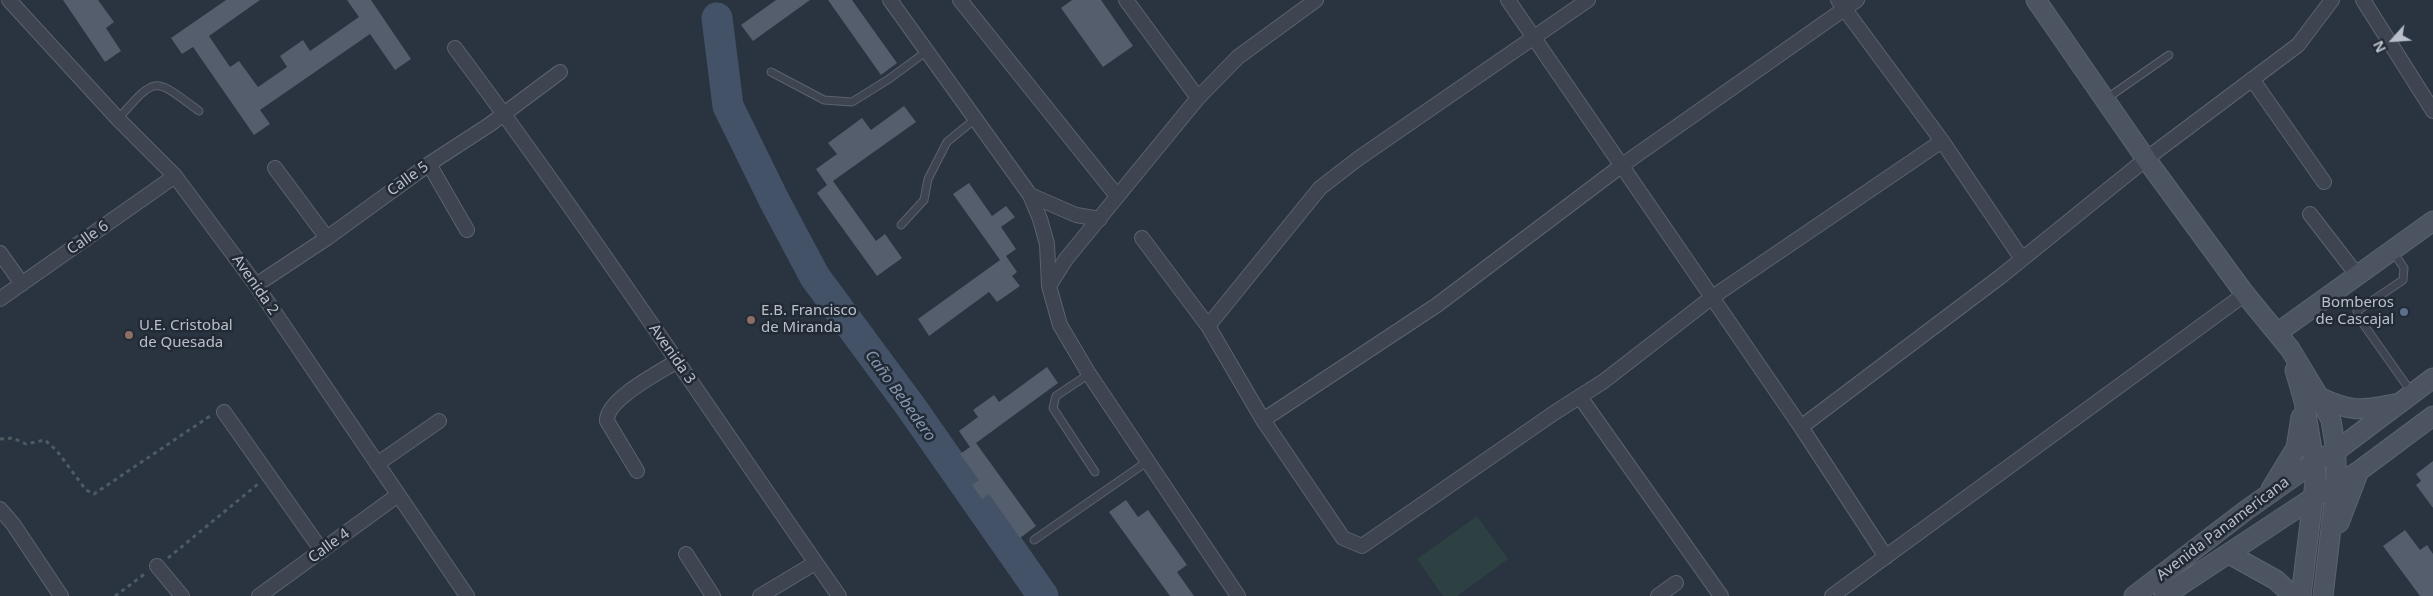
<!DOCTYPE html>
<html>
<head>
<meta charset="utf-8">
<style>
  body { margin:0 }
  #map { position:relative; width:2433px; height:596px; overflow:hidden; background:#2a3340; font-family:"Noto Sans",sans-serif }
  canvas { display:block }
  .north { position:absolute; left:2368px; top:15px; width:50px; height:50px; -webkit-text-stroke:4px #222a35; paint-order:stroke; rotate:244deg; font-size:14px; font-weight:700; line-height:20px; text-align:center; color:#bac0ca }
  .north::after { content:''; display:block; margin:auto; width:18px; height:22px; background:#bac0ca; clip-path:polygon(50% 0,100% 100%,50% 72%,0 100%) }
</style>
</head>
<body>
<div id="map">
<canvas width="2433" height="596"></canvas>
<div class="north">N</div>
</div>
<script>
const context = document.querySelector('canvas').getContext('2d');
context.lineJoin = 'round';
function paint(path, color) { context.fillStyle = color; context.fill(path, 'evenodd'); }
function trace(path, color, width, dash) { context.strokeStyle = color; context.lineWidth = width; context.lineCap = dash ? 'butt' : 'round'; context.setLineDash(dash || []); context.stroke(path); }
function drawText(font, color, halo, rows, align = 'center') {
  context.font = font + ' "Noto Sans",sans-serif'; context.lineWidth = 5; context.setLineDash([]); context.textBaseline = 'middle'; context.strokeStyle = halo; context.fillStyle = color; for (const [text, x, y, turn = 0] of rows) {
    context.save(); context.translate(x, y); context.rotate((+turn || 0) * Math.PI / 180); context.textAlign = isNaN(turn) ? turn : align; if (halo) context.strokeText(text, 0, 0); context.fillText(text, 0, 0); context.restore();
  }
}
paint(new Path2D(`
  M1477 516 1508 559 1457 596H1443L1417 559Z`), '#2d4042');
trace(new Path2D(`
  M717 18 728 106 774 200 815 277 911 407 1043 596`), '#445268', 31);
paint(new Path2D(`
  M63 0H98L114 22 106 28 121 51 105 62Z
  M226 0H260L209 36 230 67 239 61 258 87 287 67 280 56 303 40 310 51 359 17 347 0H371L411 59 395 70 370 34 260 110 270 124 254 135 193 47 182 54 171 38Z
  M776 0H810L753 41 741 25Z
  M828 0H852L897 63 881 75Z
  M1072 0H1101L1133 46 1103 67 1061 8Z
  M904 106 916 122 833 181 876 241 885 234 902 258 877 276 817 193 827 185 816 169 837 154 828 143 862 118 871 130Z
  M969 183 992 216 1006 206 1015 217 1001 227 1016 249 1006 256 1017 272 1012 276 1020 286 997 302 989 292 929 336 918 319 1000 260 953 194Z
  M1047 367 1058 383 976 443 1036 526 1020 538 989 494 982 499 972 485 979 480 960 454 970 447 959 431 978 417 973 410 994 395 999 402Z
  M2433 461V508L2416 485 2421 481 2416 474Z
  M1126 500 1138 517 1148 510 1187 565 1177 572 1194 596H1170L1109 512Z
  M2405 530 2420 550 2427 545 2433 554V596H2420L2383 546Z`), '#555e6d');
const lane = new Path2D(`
  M771 72 824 100 852 102 889 79 927 51
  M2106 99 2169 55
  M118 119C157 75 153 77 199 111
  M901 225 924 200 928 179 947 142 975 119
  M2393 252 2404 268 2403 280 2357 311 2359 318 2412 393
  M1089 374 1056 396 1053 408 1095 472
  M1034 540 1148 461`);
const street = new Path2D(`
  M9 0 118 119 175 176 256 285 467 596
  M890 0 1030 195 1040 219 1047 244 1049 286 1060 325 1089 374 1238 596
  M960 0 1117 196
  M1126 0 1198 98
  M1508 0 1801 427 1886 557
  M1838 0 1942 141 2022 259
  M2363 0 2433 111
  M455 48C589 227 711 413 839 596
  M2252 79 2324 182
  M429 164 467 230
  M275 168 327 238
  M1030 195 1076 215 1100 219
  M2310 214 2357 275
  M1142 238 1208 326 1263 420 1343 538 1362 546 1554 413 1604 381 1711 298 1942 141
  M0 253 22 284
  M256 285 327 238 429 164 489 125 560 72
  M1049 286 1066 259 1198 98 1238 57 1316 0
  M0 299 175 176
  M1208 326 1320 188 1359 158 1588 0
  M1580 397 1721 596
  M224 412 322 551
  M1263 420 1437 305 1621 166 1857 0
  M1801 427 2000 277 2146 159 2298 45 2332 0
  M377 464 439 421
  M637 471 607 421C606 399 659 373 677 361
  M0 509 13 524 61 596
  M686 554 713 596
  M157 566 182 596
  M259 596 398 495
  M760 596 815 563
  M1658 596 1676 583
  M1832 596 2245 294`);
const secondary = new Path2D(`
  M2036 0 2146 159 2245 294 2290 349 2319 397 2331 420 2336 451V486L2323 596
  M2277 333 2433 221
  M2295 370 2304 401 2316 474 2301 596
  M2319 397C2351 412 2360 411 2394 404
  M2271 489 2296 448 2301 417
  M2339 523 2359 471
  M2229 554 2276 580 2293 596
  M2134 596 2245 511 2313 463 2336 451 2433 378
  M2164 596 2314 497 2359 471 2433 416`);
trace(lane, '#5b636d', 9);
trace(street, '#5b636d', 16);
trace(secondary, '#5b636d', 21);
trace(new Path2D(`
  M0 439 13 438 26 444 45 440 57 451 86 490 94 494 210 416
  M168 558 258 484
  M115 596 146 573`), '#4c5c60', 3, [4, 4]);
trace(lane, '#3e4550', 7);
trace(street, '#3e4550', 14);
trace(secondary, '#4c5462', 19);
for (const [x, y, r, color] of [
  [2404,312,5,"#5c6f8a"],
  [751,320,5,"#8d6e63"],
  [129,335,5,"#8d6e63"]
]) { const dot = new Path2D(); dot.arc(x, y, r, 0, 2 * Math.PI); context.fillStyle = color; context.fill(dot); trace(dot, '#222a35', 2); }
drawText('15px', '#bac0ca', '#222a35', [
  ["Calle 5",408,179,-36],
  ["Calle 6",88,238,-35],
  ["Avenida 2",255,285,55],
  ["Avenida 3",672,354,55],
  ["Avenida Panamericana",2223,529,-37],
  ["Calle 4",329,546,-36]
]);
drawText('15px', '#bac0ca', '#222a35', [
  ["Bomberos",2394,303,"right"],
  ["de Cascajal",2394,320,"right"],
  ["E.B. Francisco",761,311],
  ["de Miranda",761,328],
  ["U.E. Cristobal",139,326],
  ["de Quesada",139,343]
], 'left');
drawText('italic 16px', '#8696ad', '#222a35', [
  ["Caño Bebedero",900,396,54]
]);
</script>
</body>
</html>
